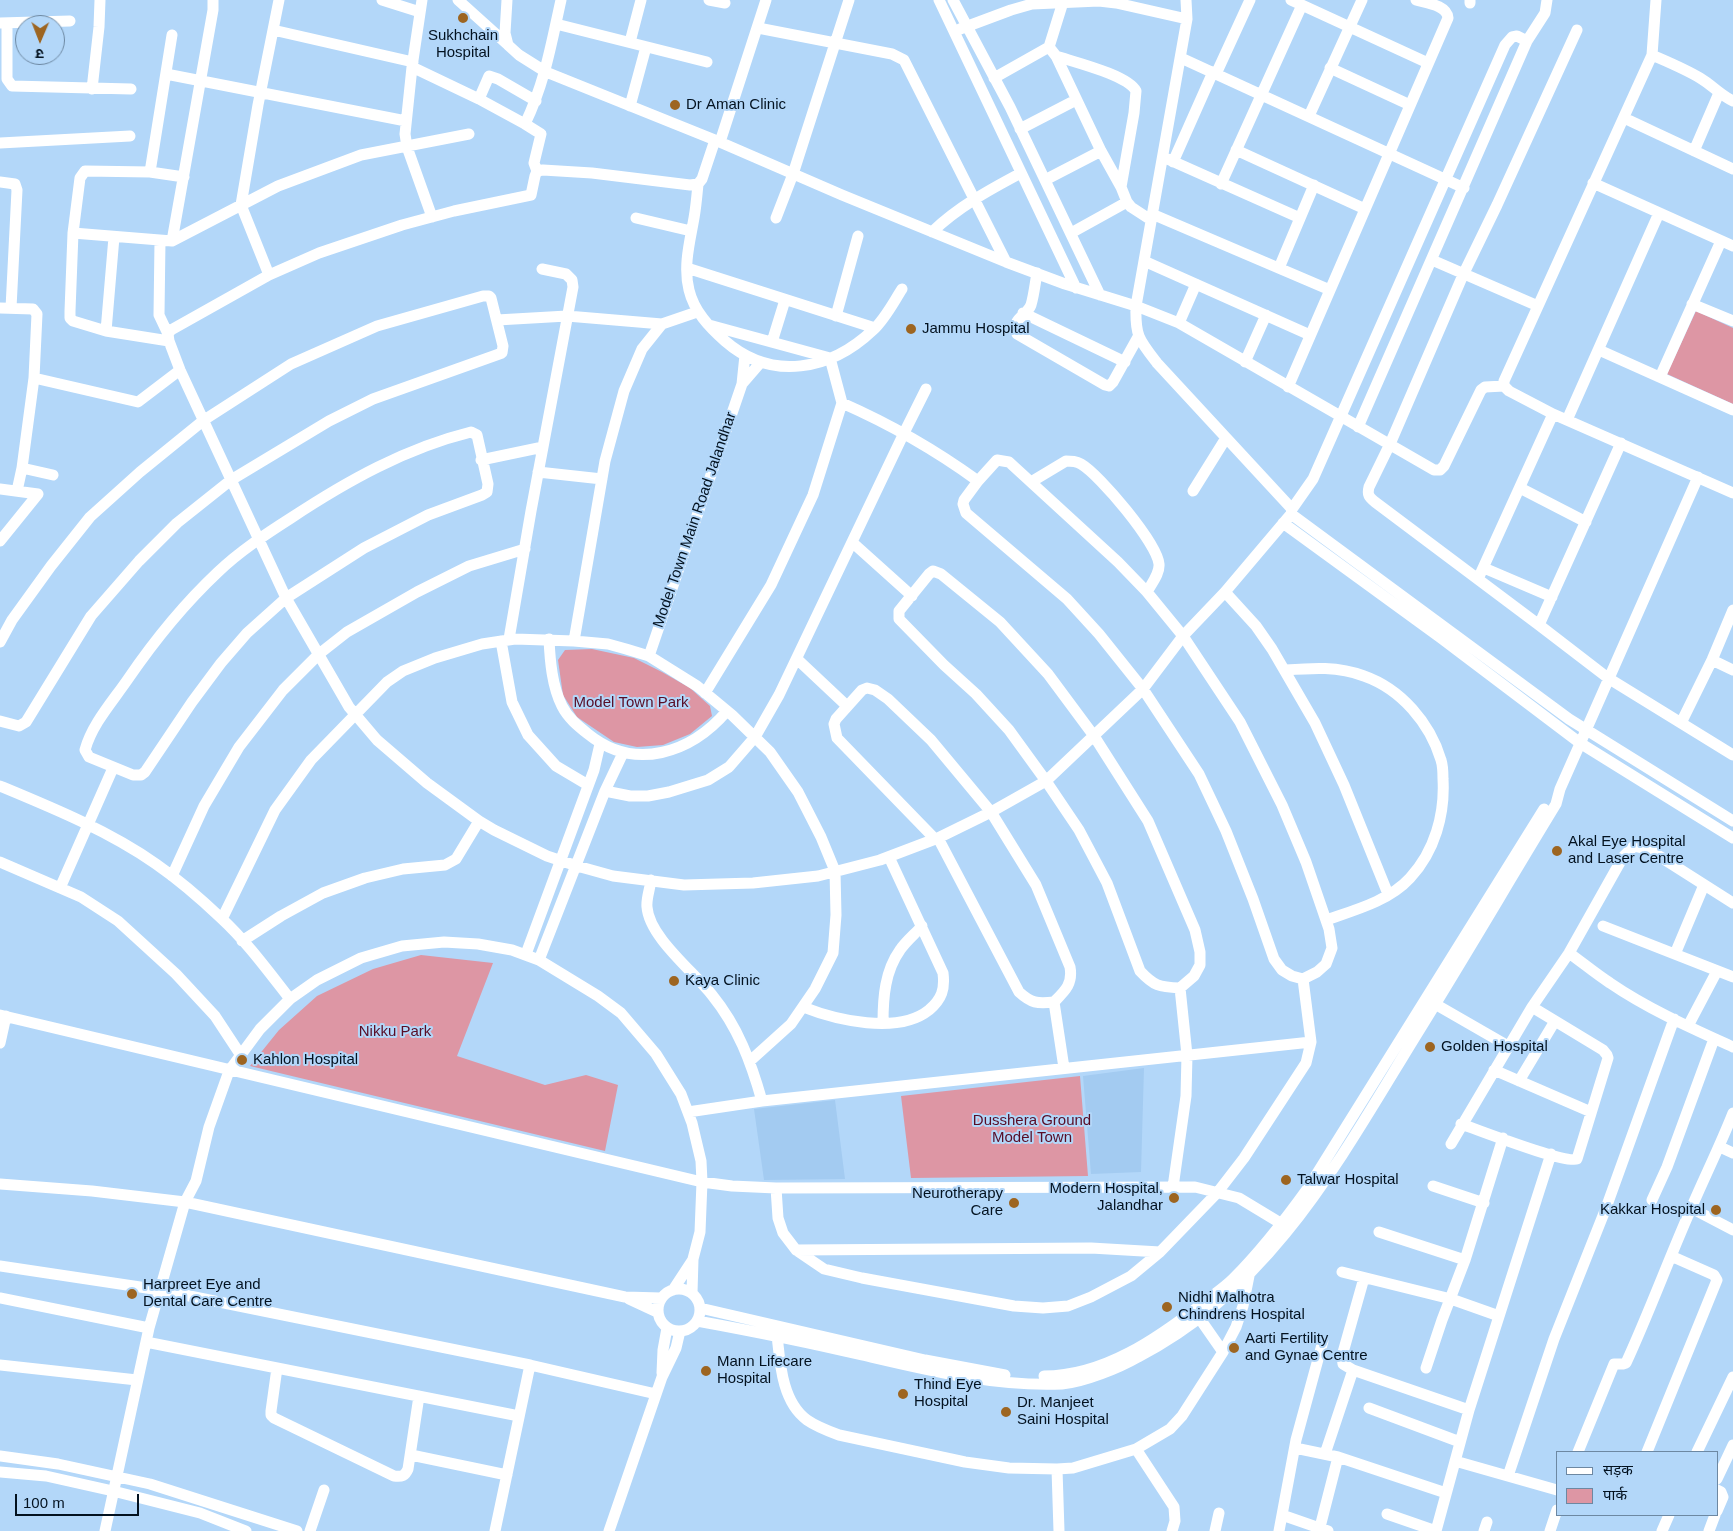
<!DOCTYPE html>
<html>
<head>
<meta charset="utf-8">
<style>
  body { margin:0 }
  #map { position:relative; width:1733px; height:1531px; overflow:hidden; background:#b3d7f9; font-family:Arial,"Noto Sans Devanagari",sans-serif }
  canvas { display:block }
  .legend { position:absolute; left:1556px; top:1451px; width:162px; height:65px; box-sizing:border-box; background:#b3d7f9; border:1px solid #6d88a2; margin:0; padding:6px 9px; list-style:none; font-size:15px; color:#031220 }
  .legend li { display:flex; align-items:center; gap:10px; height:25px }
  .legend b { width:25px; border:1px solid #6d88a2 }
  .north { position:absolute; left:15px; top:15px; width:50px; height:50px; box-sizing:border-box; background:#b3d7f9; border:1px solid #6d88a2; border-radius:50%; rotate:181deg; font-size:14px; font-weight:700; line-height:20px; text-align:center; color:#031220 }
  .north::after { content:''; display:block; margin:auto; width:18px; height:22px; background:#9d6521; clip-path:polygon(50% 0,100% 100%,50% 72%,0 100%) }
  .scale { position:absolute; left:15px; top:1494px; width:124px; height:22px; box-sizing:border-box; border:2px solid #031220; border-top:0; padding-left:6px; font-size:15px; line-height:18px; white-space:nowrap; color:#031220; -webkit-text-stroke:4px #b3d7f9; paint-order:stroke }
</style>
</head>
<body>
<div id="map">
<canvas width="1733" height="1531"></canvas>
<ul class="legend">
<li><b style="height:6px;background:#fff"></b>सड़क</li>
<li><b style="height:14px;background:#dd96a4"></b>पार्क</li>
</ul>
<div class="north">उ</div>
<div class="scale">100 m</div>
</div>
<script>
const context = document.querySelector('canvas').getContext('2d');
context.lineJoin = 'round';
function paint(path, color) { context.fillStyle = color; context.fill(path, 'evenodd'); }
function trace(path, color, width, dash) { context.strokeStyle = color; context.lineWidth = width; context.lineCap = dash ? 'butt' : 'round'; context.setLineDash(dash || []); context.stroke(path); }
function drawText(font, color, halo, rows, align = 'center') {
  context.font = font + ' Arial,sans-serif'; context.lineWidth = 4; context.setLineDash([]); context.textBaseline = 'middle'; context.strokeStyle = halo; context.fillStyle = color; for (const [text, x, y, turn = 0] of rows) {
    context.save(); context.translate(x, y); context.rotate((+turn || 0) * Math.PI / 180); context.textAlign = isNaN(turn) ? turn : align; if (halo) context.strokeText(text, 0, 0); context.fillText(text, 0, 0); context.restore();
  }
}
paint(new Path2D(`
  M1144 1068 1141 1172 1091 1174 1083 1076Z
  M835 1100 845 1179 764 1180 754 1109Z`), '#a3cbf1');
paint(new Path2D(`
  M1696 311 1733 328V404L1667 374Z
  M592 649 634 658 662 672 690 688 710 706 712 716 690 734 663 745 637 747 614 742 577 717 563 695 558 660 565 650Z
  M421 955 493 963 457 1056 545 1085 586 1075 618 1085 605 1151 250 1066 279 1030 317 996 373 969Z
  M1080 1076 1088 1176 911 1178 901 1096Z`), '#dd96a4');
trace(new Path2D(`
  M382 0 420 12
  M422 0 412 67 405 134 407 147 432 217
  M458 0 507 44
  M507 0 505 33 508 45 519 55 546 72 715 140 842 195 1006 262 1065 284 1136 306 1179 323 1434 470H1440L1444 466 1481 390 1485 387 1504 386
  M709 0 725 3
  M939 0 1076 288
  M953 0 1010 107 1100 295
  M1186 0 1187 19 1136 306C1135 336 1139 340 1157 363L1292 509
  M1291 0 1428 63
  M1656 0 1652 55 1504 381V386L1509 391 1553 414 1733 493
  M1063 2 1049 47 1056 56 1101 151 1121 187 1127 202 1131 207 1151 220
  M1470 3V0
  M0 23 70 21
  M7 23V79L12 86 131 89
  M556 24 707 62
  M758 28 892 54 904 60 1006 262
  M960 29 1011 10 1032 4 1099 1 1116 3 1187 19
  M273 30 413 62
  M1577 30 1497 205 1463 275 1390 444 1369 487C1367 495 1369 497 1375 502L1539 625 1608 678 1733 755
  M630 42 641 0
  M1652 55C1668 62 1685 69 1700 78 1712 85 1720 95 1733 101
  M1056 56C1074 62 1128 75 1136 91L1134 113 1121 187
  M1181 58 1464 188
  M412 67 479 99 525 124C545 82 551 45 561 0
  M1330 68 1410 105
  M166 74 406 121
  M1216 74 1250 0
  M994 78 1049 47
  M92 89 99 27 100 0
  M479 99 489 76 498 79 536 101
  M630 106 646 47
  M1309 116 1362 0
  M1624 118 1733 169
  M525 124 541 134 534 163 537 171
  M1020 129 1076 100
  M720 142 766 0
  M0 143 130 136
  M1236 150 1365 209
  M1694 151 1719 93
  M1163 157 1300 218
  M1173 162 1213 72
  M150 172 172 35
  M1045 180 1101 151
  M0 182 15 184 17 190 11 308
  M1593 183 1733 246
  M698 184C697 195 696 207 694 218 690 241 683 266 689 290 694 311 709 327 725 341 772 382 831 370 873 330 885 319 893 303 902 289
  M1221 184 1302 5
  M1152 214 1330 290
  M636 218 691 231
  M776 218 793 174 849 0
  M932 232C958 207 989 190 1021 173
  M73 233 172 241 278 186 361 155 469 134
  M1071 233 1127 202
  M160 241 159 315 168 334 169 341 180 370 286 598 349 707 377 740 427 783 479 821 494 830 547 856 577 866 613 876 684 885 753 883 818 876 880 860 938 838 991 812 1046 781 1143 689 1183 636 1225 592 1291 514 1292 509 1313 479 1505 45 1512 37 1517 36 1527 41
  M172 241 213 10V0
  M1432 260 1538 306
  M1144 261 1310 335
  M687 268 875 328
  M1279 268 1314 185
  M1037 273C1035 284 1034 295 1031 305 1027 316 1010 319 1017 334L1105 385 1109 386 1113 382 1138 337
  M269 275 241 205 258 105 279 0
  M1692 304 1733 321
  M0 308 33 309 37 314 34 378 22 468 17 491
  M1023 313 1125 362
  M836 316 858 236
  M497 320 567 316 662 324
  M1179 323 1196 284
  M106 331 114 237
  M168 334 171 330 269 275 319 253 402 225 454 211 531 195 535 176 537 171 543 170 592 173 690 185 698 184 702 179 715 140
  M169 341 106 331 73 321 70 318V311L73 233 80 178 85 171 150 172 184 177
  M772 342 785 300
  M1599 350 1733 410
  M1245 362 1266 315
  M1660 377 1721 241
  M34 378 138 402 180 370
  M742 384 761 362
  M1288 387 1448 18C1447 5 1426 3 1416 0
  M842 403C892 425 934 449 978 481
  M1567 420 1659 213
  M1358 427 1527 41 1545 13 1547 0
  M471 432 477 435 488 484 487 492 482 495 428 515 364 548 286 598 247 633 221 663 192 702 145 772 141 775H133L89 757 85 750C92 724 113 701 128 679 154 641 184 604 218 572 240 551 266 534 291 518 347 481 406 448 471 432Z
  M481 460 543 447
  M997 460 1009 462 1118 562 1147 592 1183 636 1240 722 1282 805 1306 862 1329 929 1332 948 1326 964 1317 972 1303 979 1292 976 1282 970 1274 959 1253 899 1226 831 1199 774 1143 689 1099 634 1067 599 966 513 963 504 964 500 978 481Z
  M22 468 53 475
  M538 472 602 479
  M1031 482 1066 461C1072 461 1076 461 1081 464 1100 475 1157 543 1159 564 1160 574 1151 584 1147 592
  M1520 488 1586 522
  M0 489 38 494
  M1193 491 1226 438
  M1291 514 1569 719 1733 821
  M1283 523 1441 638 1580 743 1733 838
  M0 541 38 494
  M853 543 912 596
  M1484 568 1552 597
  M933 571 941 574 1000 622 1048 674 1094 736 1148 821 1195 930 1200 952V965L1194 976 1180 988C1159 987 1154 986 1140 971L1107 883 1079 830 1046 781 1009 730 976 694 944 665 899 619V611L929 574Z
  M1478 579 1553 414
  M1225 592 1256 626 1272 649 1315 723 1344 785 1388 894
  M1539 625 1621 443
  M509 639 531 511 573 287 572 280 566 274 542 269
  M549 639C550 661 552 686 562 706 568 718 578 726 588 734 635 772 691 753 727 711
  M501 641 512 702 528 735 556 766 588 785
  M574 641 605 461 624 391 642 349 662 324 697 312
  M0 642 12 620 51 566 90 517 140 472 204 420 291 364 377 326 483 296H489L491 298 503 346 502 353 373 399 329 421 231 480 177 523 139 561 91 616 26 722 19 726 0 721
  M649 656 742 384 745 355
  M797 659 847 706
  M1712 660 1733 670
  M1285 670C1312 668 1338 666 1364 676 1401 689 1430 723 1441 760 1443 766 1443 773 1443 779 1445 814 1435 851 1410 878 1389 901 1355 910 1326 920
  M705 693 771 585 813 495 842 403 830 358 709 325
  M1681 723 1712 660 1733 610
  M0 786C53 808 109 831 156 864 179 880 201 899 221 918 247 942 268 971 290 999
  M605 791 630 796H648L669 792 708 780 729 767 755 737 779 695 904 433 926 389
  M935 839 837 738 834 724 836 719 862 690 867 688 875 690 888 699 931 740 991 812 1036 885 1070 967C1073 984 1065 991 1054 1002 1037 1004 1031 1003 1019 992L938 838
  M0 862 81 897 118 921 176 974 215 1016 240 1054
  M172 876 204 806 239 747 283 690 319 654 347 632 417 592 469 566 525 549
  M651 880C650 889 646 899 647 907 649 937 694 972 712 995 738 1027 751 1062 762 1101
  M60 888 113 768
  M222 919 275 810 311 760 387 682 403 671 435 658 482 644 515 639 574 641 608 644 626 649 649 656 697 686 732 715 770 752 798 792 821 837 835 871 836 915 833 953 815 989 791 1024 750 1061
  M1603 926 1733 977
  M242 941 281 916 323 893 365 878 403 869 445 865 456 859 479 821
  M1569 953C1583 963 1596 974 1610 983 1648 1009 1691 1028 1733 1047
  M526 954 594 770 600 744
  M1675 954 1704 885
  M539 960 605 791 623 753
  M1054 1002 1064 1068
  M1435 1004 1508 1046
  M803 1007C836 1020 898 1035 929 1010 942 999 945 989 943 973L889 857
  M0 1015 702 1182 732 1186 776 1188 1195 1187 1239 1198 1282 1224
  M883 1023C883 997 885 971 900 950 906 941 915 934 922 926
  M1688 1026 1717 971
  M0 1043 6 1016
  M1494 1070 1591 1112
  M1519 1081 1555 1021
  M688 1112 762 1101 1311 1042
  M1461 1124C1479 1130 1565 1164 1577 1159L1608 1058 1607 1055 1603 1050 1532 1007
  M1451 1144 1532 1007 1569 953 1623 857 1634 846 1648 849 1733 903
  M1720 1147 1733 1153
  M0 1184 92 1191 185 1202 625 1297 661 1298
  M1433 1186 1484 1203
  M1173 1187 1186 1096 1187 1055 1180 988
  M776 1188 778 1218 783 1233 796 1250 824 1269 862 1278 1014 1306 1043 1308 1068 1306 1091 1297 1131 1276 1160 1252 1217 1193 1244 1158 1306 1063 1311 1042 1303 979
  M1652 1200 1667 1167 1714 1039
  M1691 1208 1733 1230
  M1379 1232 1465 1260
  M796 1250 1091 1248 1160 1252
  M0 1266 160 1290 530 1365 656 1394
  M1342 1272 1451 1299 1499 1316
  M658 1310a21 21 0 1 1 42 0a21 21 0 1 1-42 0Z
  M673 1290 692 1261
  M0 1298 149 1328
  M629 1299 657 1312
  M700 1308 925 1360 1005 1375
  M1200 1319 1223 1352
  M697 1321C752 1331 807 1342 862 1355 927 1370 994 1387 1062 1384 1084 1382 1119 1368 1138 1357 1271 1289 1340 1159 1415 1037 1463 960 1509 881 1556 804L1560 789 1698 477
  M777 1335C780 1363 782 1402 807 1420 817 1427 828 1431 839 1435L965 1462 1009 1468 1057 1469 1073 1468 1136 1449 1170 1429 1182 1416 1223 1352 1236 1327 1243 1306 1249 1276
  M146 1342 519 1416
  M0 1365 137 1380
  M277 1368 271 1411V1415L274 1418 394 1476C402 1477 405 1476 408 1469L419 1396
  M1426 1368 1442 1320 1465 1260 1503 1138
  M1353 1370 1343 1364 1342 1356 1364 1278
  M662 1373 663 1350 667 1328
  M1044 1376C1104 1376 1158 1338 1203 1303 1213 1295 1224 1288 1233 1279 1261 1251 1285 1220 1308 1188L1544 809
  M1369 1408 1460 1442
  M1295 1448 1338 1457 1446 1493
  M1136 1449 1174 1507 1175 1521 1172 1531
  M1578 1452 1614 1364H1623L1626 1363C1649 1313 1668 1261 1690 1211 1704 1178 1720 1146 1733 1113
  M1647 1452 1717 1280 1714 1275 1671 1256
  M1697 1452 1733 1377
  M1325 1454 1353 1370 1469 1410
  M411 1455 507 1475
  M0 1456 58 1464 150 1484 297 1531
  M1455 1461 1557 1490
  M1057 1469 1059 1531
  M0 1472 46 1476 113 1491 200 1513 246 1531
  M1508 1476 1554 1339 1606 1208 1674 1019
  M1717 1479 1733 1445
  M1717 1490 1721 1492 1723 1497 1717 1511
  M1387 1514 1436 1531
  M1282 1515 1328 1531
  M105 1531 149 1328 185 1202 196 1181 209 1127 229 1071 260 1029 290 999 317 980 361 958 402 946 444 942 478 944 512 950 539 960 598 996 621 1013 656 1054 681 1094 692 1123 701 1161 702 1182 700 1232 693 1259 692 1293
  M310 1531 324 1490
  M495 1531 530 1365
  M609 1531 662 1377 676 1348 680 1331
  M1215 1531 1219 1513
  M1279 1531 1296 1440 1323 1341
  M1319 1531 1338 1457
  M1436 1531 1469 1410 1551 1154
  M1484 1531 1487 1522
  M1550 1531 1557 1510
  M1662 1531 1669 1515
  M1709 1531 1715 1515`), '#fff', 11);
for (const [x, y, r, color] of [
  [463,18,6,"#9d6521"],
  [675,105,6,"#9d6521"],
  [911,329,6,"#9d6521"],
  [1557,851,6,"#9d6521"],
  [674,981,6,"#9d6521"],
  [1430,1047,6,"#9d6521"],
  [242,1060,6,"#9d6521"],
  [1286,1180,6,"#9d6521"],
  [1174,1198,6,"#9d6521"],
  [1014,1203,6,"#9d6521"],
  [1716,1210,6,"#9d6521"],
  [132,1294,6,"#9d6521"],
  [1167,1307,6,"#9d6521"],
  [1234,1348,6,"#9d6521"],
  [706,1371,6,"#9d6521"],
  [903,1394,6,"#9d6521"],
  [1006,1412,6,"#9d6521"]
]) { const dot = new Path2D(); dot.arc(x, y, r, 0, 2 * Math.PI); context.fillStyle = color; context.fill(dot); trace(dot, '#b3d7f9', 2); }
drawText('15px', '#031220', '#b3d7f9', [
  ["Sukhchain",463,36,"center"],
  ["Hospital",463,53,"center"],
  ["Dr Aman Clinic",686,105],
  ["Jammu Hospital",922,329],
  ["Akal Eye Hospital",1568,842],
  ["and Laser Centre",1568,859],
  ["Kaya Clinic",685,981],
  ["Golden Hospital",1441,1047],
  ["Kahlon Hospital",253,1060],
  ["Talwar Hospital",1297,1180],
  ["Modern Hospital,",1163,1189,"right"],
  ["Jalandhar",1163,1206,"right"],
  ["Neurotherapy",1003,1194,"right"],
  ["Care",1003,1211,"right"],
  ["Kakkar Hospital",1705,1210,"right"],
  ["Harpreet Eye and",143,1285],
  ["Dental Care Centre",143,1302],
  ["Nidhi Malhotra",1178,1298],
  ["Chindrens Hospital",1178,1315],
  ["Aarti Fertility",1245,1339],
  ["and Gynae Centre",1245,1356],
  ["Mann Lifecare",717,1362],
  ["Hospital",717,1379],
  ["Thind Eye",914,1385],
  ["Hospital",914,1402],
  ["Dr. Manjeet",1017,1403],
  ["Saini Hospital",1017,1420]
], 'left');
drawText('15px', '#031220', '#b3d7f9', [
  ["Model Town Main Road Jalandhar",695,520,-71]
]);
drawText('15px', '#580d26', '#b3d7f9', [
  ["Model Town Park",631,703],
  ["Nikku Park",395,1032],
  ["Dusshera Ground",1032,1121],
  ["Model Town",1032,1138]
]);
</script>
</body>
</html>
